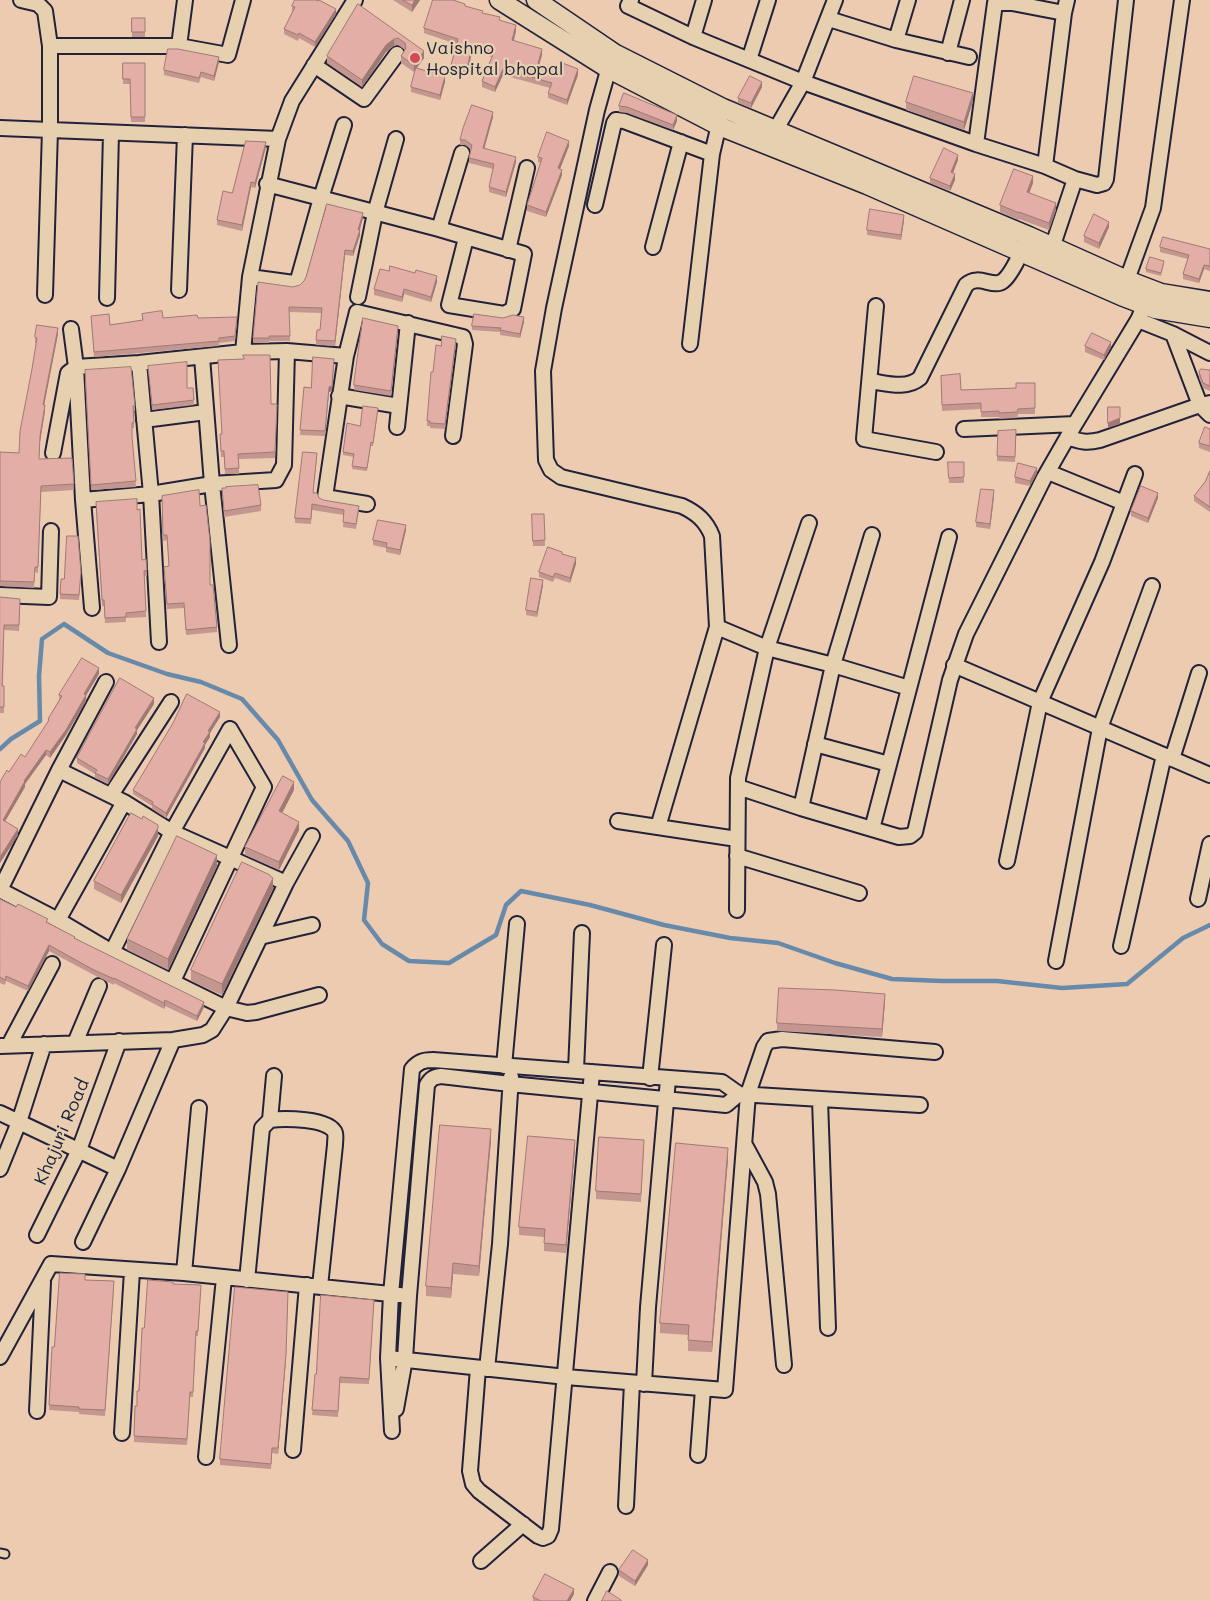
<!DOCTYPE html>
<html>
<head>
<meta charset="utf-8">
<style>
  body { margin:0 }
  canvas { display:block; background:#eccbb1 }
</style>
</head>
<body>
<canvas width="1210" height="1601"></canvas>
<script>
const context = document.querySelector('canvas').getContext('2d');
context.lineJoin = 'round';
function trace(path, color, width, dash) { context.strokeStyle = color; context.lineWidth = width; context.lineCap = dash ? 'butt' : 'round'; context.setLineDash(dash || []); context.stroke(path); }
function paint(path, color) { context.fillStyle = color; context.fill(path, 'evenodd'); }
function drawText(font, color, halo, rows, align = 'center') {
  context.font = font + ' Mali,sans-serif'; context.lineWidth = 4.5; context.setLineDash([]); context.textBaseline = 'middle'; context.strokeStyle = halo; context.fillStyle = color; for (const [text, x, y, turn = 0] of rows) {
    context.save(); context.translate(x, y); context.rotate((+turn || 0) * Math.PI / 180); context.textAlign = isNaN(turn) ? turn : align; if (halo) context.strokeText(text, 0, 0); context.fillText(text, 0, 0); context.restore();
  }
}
trace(new Path2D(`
  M0 749 11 739 40 721 39 676 42 639 64 624 108 653 167 674 201 682 242 699 278 740 312 800 348 841 368 883 364 920 382 944 409 961 449 963 496 935 506 905 521 891 590 905 664 925 730 938 778 943 835 963 892 979 942 981H997L1062 988 1127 984 1183 938 1210 925`), '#6789aa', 4.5);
const service = new Path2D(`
  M0 1553 5 1554`);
const minor = new Path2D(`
  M21 0 38 4 45 11 50 46V130L45 295
  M631 0 628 6 693 37 803 82 976 144 1045 166 1075 179 1097 185 1104 183 1106 179 1126 0
  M1064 13 1067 0
  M829 19 896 40 969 57
  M693 37 704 0
  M896 40 908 0
  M50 46H179L228 55 243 0
  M179 46 185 0
  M948 53 962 0
  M611 60 597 110 554 308 543 371 546 460 551 470 561 477 682 506C697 513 706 521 712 536L717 627 658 827
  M749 60 768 0
  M314 65 364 99 397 54
  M0 128 278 139
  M771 138 803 82 835 0
  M976 144 995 3H1012L1064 13 1045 166
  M267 184 439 229 524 254 513 309 504 314 449 305 466 238
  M595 205 614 123 616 120 624 121 712 154
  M439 229 462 153
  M653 247 681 142
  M508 250 527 168
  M1050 254 1075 179
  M250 277 294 283 298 280 321 198 344 125
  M1124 288 1153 208 1182 0
  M179 290 185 135
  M358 297 375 213 396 139
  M107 298 111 133
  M876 306 864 439 936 452
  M1138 320 1173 334 1210 353
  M71 329 76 367 83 500 92 608
  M1173 334 1200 405 1210 415
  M690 344 712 154 721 116
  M243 352 250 277 278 139 292 101 355 0
  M202 357 212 484 229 645
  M139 363 151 494 159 642
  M870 381C886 383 906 390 920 378L966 285C979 273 993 289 1003 281 1011 275 1021 253 1025 244
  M339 396 399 406
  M144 420 206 412
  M397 427 408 323
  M964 429 1075 424
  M1068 437C1080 442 1087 443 1100 440L1200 405 1210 403
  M53 453 68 373 76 367 139 363 243 352 287 351 346 356
  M1048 472 1124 503
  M83 500 151 494 212 484 276 480 284 465 287 351
  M367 504 325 497 346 356 357 312 463 337 465 344 453 436
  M0 595 49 597 51 531
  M717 627 767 648 833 665 909 688
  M954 665 1210 775
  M106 682 59 770 0 890 58 920 112 952 226 1008 247 1013 256 1012 319 995
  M815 744 889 764
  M1172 759 1199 673
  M59 770 124 802 172 832 286 883
  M738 787 801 808 899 837 910 836 915 832 950 680 966 634 1044 478 1075 424 1138 320 1148 297
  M111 795 171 702
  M801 808 833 665 872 535
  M618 821 737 839
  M872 829 949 537
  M737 856 859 893
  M1007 861 1040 702 1102 562 1135 474
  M1198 899 1210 844
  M737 910 738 778 767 648 809 523
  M58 920 124 802
  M260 937 312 925
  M1121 946 1164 755
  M112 952 172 832 230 729
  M1056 961 1100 728 1152 586
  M173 981 264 787 230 729
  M75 1043 99 986
  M9 1045 52 964
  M0 1046 173 1040 203 1035 212 1030 226 1008 286 883 312 836
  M504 1066 517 924
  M576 1070 582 933
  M650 1078 664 945
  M820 1100 828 1328
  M0 1113 118 1169
  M270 1120 274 1076
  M745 1145 765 1182 768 1194 784 1365
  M0 1169 19 1122 44 1044
  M37 1235 79 1150 119 1041
  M83 1242 118 1169 173 1040
  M184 1273 199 1108
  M247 1280 262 1128 270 1120C283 1118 330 1118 335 1133 336 1136 335 1141 335 1145L320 1286
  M0 1357 51 1264 184 1273 400 1295
  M388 1358 566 1377 725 1390 748 1094 764 1047 768 1041 782 1039 935 1052
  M478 1368 470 1471 473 1484 479 1491 538 1536 543 1538 548 1536 551 1529 592 1072
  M487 1369 500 1244 511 1077
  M644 1384 648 1307 668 1079
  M396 1409 405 1359 409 1296 427 1085C431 1078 434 1077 441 1076L510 1084 726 1105 739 1094
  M37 1411 43 1282
  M392 1431 388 1358 391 1294 412 1069C418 1062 423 1060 433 1060L722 1082 739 1094 920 1105
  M122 1433 132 1271
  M293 1450 307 1285
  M698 1455 703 1389
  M206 1457 224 1278
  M626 1506 632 1383
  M481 1561 523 1524
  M595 1601 610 1572`);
const tertiary = new Path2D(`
  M499 0 607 68 719 126 867 185 1121 296 1155 309 1210 318
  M536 0 614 53 723 108 1029 236 1127 280 1161 293 1210 301`);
trace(service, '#22223b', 11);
trace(minor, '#22223b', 18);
trace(tertiary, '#22223b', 21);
trace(service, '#e7d0b0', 7);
trace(minor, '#e7d0b0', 14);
trace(tertiary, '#e7d0b0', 18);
paint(new Path2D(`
  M393 0H420L412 12Z
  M358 4 424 58 416 68 445 82 440 100 411 92V87L416 69 414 72 401 63V56L405 50 398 45 394 46 386 52 362 87 327 63V56Z
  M292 6 336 14 315 47 299 38 298 41 284 34V29L292 12Z
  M465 6 500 21 516 31 514 41 542 55 539 64 578 75 567 105 548 98V93L550 88 503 75 495 92 482 87V81L492 57 472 52 467 75 451 71V65L456 44 424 33V28Z
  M132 18H145V37H132Z
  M219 62 214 81 201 77 199 83 164 75V70Z
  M123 63H145V122H131L130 84H123Z
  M762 87 751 108 738 103V98Z
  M624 93 677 121 673 130 627 113 619 112V106Z
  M973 101 964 130 906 110V102Z
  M493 117 484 149 516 162 506 197 489 192V187L493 169 469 163V158L471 149 465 145H460V140Z
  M569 146 560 169 562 175 546 217 527 211V205L541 163 538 162V157Z
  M266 147 255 188 251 187 242 231 217 225V220L232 193Z
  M958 160 953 173 955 180 950 191 930 183V178Z
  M1033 183 1029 193 1056 210 1049 230 1019 219V220L1000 212V205Z
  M363 218 360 230V235L353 256 345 255 335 346 316 345V340L320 330 322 313 289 312 290 341H269V343H253V338L293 287 300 285Z
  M904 220 901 240 867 235V230Z
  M1109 227 1099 249 1084 242V236Z
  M1160 247 1210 249V271L1204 269 1199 283 1183 279V274L1188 259 1160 252Z
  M1164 263 1161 276 1146 272V269Z
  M437 282 431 302 404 294 402 302 374 295V289Z
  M142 314 163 318H198L237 322 235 341 219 343V346L94 357 91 316 110 325 142 320Z
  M524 322 520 338 500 335V332L472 330V326Z
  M398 331 391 396 354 390V385Z
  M58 334 44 405 45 411 40 442 39 459 72 458 74 490 41 492 38 573 35 572 34 588 0 586V452L19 453 36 343H35V337Z
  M456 344 445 429 430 428V426H427V421L433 372 441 346Z
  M1085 346 1111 347 1104 360 1085 352Z
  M148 366 187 388H193L194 405 152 410Z
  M1210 370V391L1203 388 1199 378V372Z
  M85 376 135 406V411H134V428H132V438L136 487 91 490Z
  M941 376 961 390 1016 388 1035 383V414H1018L1017 418 999 419V417H981V409L942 411Z
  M304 387 332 391 329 392 325 436 300 435Z
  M271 404H277L275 458 239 459V474H225L224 457H221L220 434H222Z
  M378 411 373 446H371L367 471 352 469 354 457 343 455V452L360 426Z
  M1210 429V452L1199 448V443Z
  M1016 430 1015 462 997 461V456Z
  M317 458 313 493 319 498 323 500 359 511 356 529 343 527 344 515 312 510 311 524 295 523V518Z
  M948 462H964V483H949Z
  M1210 471V512L1194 501V496L1205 482Z
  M1037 473 1030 486 1015 483V477Z
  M222 488 261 505V511L224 517Z
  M162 496 200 506 210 585 217 627V632L186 635 184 608 167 609 164 572 169 566 167 540 163 541Z
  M994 496 990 529 976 527V522Z
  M1158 498 1148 523 1131 516V511Z
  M96 508 137 510 142 560 146 559 147 576H144L146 617 126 618V622L105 623 104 606H102Z
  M532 514H544L545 546H533Z
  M406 530 400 555 386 552V548L373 545V540Z
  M562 554 576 564 570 583 555 578 553 582 539 577V572Z
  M81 572 79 600 60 599 61 579H64Z
  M543 585 537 617 526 615V610Z
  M0 597 20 599 19 631 4 630 3 686H4V713H0Z
  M99 674 86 695V701L66 735 50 758 46 755 25 784V787L5 821 18 835 0 863V782L9 772 25 757 48 722V719L59 700V695Z
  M154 704 137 730V734L108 784 95 778V774L77 763V758Z
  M220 717 210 733V737L205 745V748L166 818 152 809V806L133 794V790Z
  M294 790 282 813 299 830 279 870 245 855V847Z
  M142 819 158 836 121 903 94 889V881Z
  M217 866 168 970 127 950V939Z
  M270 877 273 889 222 995 191 981V970Z
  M0 899 48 922 75 939 204 1007 197 1021 165 1006 164 1009 114 983V985L92 974 49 951 28 991 6 981 5 985 0 983Z
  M885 1002 882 1037 777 1031V1023Z
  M491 1140 479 1276 453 1274 451 1298 426 1296V1286Z
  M575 1148 566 1253 544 1251V1237L519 1235V1227Z
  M644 1148 641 1202 596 1199V1191Z
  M728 1159 712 1352 688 1351V1335L660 1333V1323Z
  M85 1280 114 1287 105 1416 79 1414V1412L49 1410 54 1347Z
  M173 1284 201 1290 198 1336H196L193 1397H190L187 1445 134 1442 135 1406H137L144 1328Z
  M374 1300 369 1384 340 1383 338 1417 312 1415 316 1374Z
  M286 1359 278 1454 272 1453 271 1469 220 1465V1459Z
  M648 1565 635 1586 619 1576V1570Z
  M574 1594 570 1601H533V1597Z`), '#c3968f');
paint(new Path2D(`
  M415 0H420L412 12V5Z
  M336 9V14L315 47V42Z
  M516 25V31L512 46V40Z
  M394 39V46L386 52 362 87V80L386 45Z
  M472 46V52L467 75V69Z
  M542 49V55L538 69V64Z
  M424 51V58L414 72V65Z
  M219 57V62L214 81V76Z
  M503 69V75L495 92V87Z
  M578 69V75L567 105V100Z
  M445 76V82L440 100V95Z
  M762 82V87L751 108V103Z
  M973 93V101L964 130V122Z
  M493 112V117L483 153V148Z
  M677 115V121L673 130V125Z
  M569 141V146L558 174V168Z
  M266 142V147L255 188V183Z
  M958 155V160L951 178V172Z
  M516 157V162L506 197V192Z
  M562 170V175L546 217V212Z
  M955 174V180L950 191V186Z
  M1033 176V183L1027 199V192Z
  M251 182V187L242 231V225Z
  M1056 203V210L1049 230V223Z
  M363 213V218L358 235V230Z
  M904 215V220L901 240V235Z
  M1109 222V227L1099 249V243Z
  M360 230V235L353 256V251Z
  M345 250V255L335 346V341Z
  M1204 265V269L1199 283V279Z
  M437 276V282L431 302V297Z
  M404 289V294L402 302V297Z
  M524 317V322L520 338V334Z
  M58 328V334L43 411V405Z
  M456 339V344L445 429V424Z
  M1111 342V347L1104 360V355Z
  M334 364 332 391 329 392 325 436 329 387Z
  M45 405V411L40 442V436Z
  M1120 418V424L1108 428V423Z
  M1037 468V473L1030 486V481Z
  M994 490V496L990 529V524Z
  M1158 493V498L1148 523V518Z
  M406 525V530L400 555V550Z
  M576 558V564L570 583V578Z
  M543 580V585L537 617V612Z
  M99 668V674L84 699V694Z
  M86 695V701L66 735 50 758V752Z
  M154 698V704L137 730V734L108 784V779L135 728Z
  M220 712V717L210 733V737L205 745V748L166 818V813L208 731Z
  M46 750V755L25 784V787L3 825V820L24 781Z
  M294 782V790L279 819V811Z
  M299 822V830L279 870V862Z
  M158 828V836L121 903V895Z
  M18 829V835L0 863V857Z
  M217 855V866L168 970V959Z
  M270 875V885L273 878V889L222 995V984Z
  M49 945V951L28 991V986Z
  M885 994V1002L882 1037V1029Z
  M165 1000V1006L164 1009V1003Z
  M204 1002V1007L197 1021V1016Z
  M491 1129V1140L479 1276V1266Z
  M575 1140V1148L566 1253V1245Z
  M728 1148V1159L712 1352V1342Z
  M453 1263V1274L451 1298V1288Z
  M288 1292 286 1359 278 1454V1448Z
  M648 1560V1565L635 1586V1581Z
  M574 1589V1594L570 1601H567Z`), '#9f7a74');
const building = new Path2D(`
  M295 0H316L318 1 319 0 336 9 315 42 299 33 298 35 284 29 295 7 292 6Z
  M403 0H415L412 5Z
  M433 0H453L465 4V6L483 11 482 13 500 17 499 20 516 25 512 40 542 49 538 64 557 69 560 62 578 69 567 100 548 93 552 83 503 69 495 87 482 81 494 52 472 46 467 69 451 65 458 39 424 28Z
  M358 4 424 51 414 65 401 56 406 48 405 43 398 38 394 39 386 45 362 80 327 56Z
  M132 18H145V32H132Z
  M168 49H178L219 57 214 76 201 72 199 78 164 70Z
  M123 63H145V117H131L130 79H123Z
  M416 68 445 76 440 95 411 87Z
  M750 76 762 82 751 103 738 98Z
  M914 76 973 93 964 122 906 102Z
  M624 93 677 115 673 125 627 107 619 106Z
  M472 105 493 112 483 148 516 157 506 192 489 187 494 164 469 158 472 145 465 140H460L463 128Z
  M547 132 569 141 558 168 562 170 546 212 527 205 542 158 538 157Z
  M246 141 266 142 255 183 251 182 242 225 217 220 223 191 232 193Z
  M944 148 958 155 951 172 955 174 950 186 930 178Z
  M1014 169 1033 176 1027 192 1056 203 1049 223 1019 212V213L1000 205Z
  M327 204 363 213 358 230H360L353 251 345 250 335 341 316 340 317 330H320L322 308 289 307 290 336H269V338H253L258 282 293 287 300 285 304 281 306 277Z
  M870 209 904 215 901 235 867 230Z
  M1094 214 1109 222 1099 243 1084 236Z
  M1163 237 1210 249V266L1204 265 1199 279 1183 274 1189 255 1160 247Z
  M1150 257 1164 261 1161 273 1146 269Z
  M390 266 415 273 416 270 437 276 431 297 404 289 402 297 374 289 380 269 389 271Z
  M162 311 163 318 197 315 198 318 237 317 235 336 219 338V341L94 352 91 316 109 314 110 325 143 320 142 314Z
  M474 314 503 318 513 315 524 317 520 334 500 330 501 328 472 326Z
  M363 318 398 326 391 391 354 385Z
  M37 325 58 328 43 405H45L40 436 39 459 72 458 74 484 41 486 38 567H35L34 582 0 581V452L19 453 20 431 32 369 37 338 35 337Z
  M1092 333 1111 342 1104 355 1085 346Z
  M442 336 456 339 445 424 430 423V421H427L431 372H433L436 345 441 346Z
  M243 355H270L271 404H277L275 452 238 454 239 468 225 469 224 451H221L220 434H222L218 360 244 359Z
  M313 357 334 359 332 386 329 387 325 431 300 430 304 387 311 388Z
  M187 362V388H193L194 400 152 405 148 366Z
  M131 367 135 406H133L134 423H132V437L136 481 91 485 85 370Z
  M1201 369 1210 370V386L1203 383 1199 372Z
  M960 374 961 390 1016 388V383H1035V408L1018 409 1017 412 999 413V411L981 412V403L942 405 941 376Z
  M363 406 378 408 373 443 371 442 367 468 352 466 354 454 343 452 347 423 360 426Z
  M1108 407H1120V418L1108 423Z
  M1205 427 1210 429V446L1199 443Z
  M1016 430 1015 457 997 456 998 431Z
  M303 452 317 453 313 493H317L319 498 323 500 359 506 356 524 343 522 344 510 312 504 311 519 295 518Z
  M948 462H964V477L949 478Z
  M1018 463 1037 468 1030 481 1015 477Z
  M1210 471V507L1194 496 1205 482Z
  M258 485 261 505 224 511 222 488H226V487Z
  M1141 486 1158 493 1148 518 1131 511Z
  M981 489 994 490 990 524 976 522Z
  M199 490 200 506 206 505 210 541V585H213L217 627 186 630 184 603 167 604 164 567 169 566 167 535H163L162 496Z
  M137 499V510L140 509 142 560 146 559 147 570 144 571 146 611 126 613V617L105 618 104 600H102L96 502Z
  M532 514H544L545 540 533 541Z
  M378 520 406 525 400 550 386 547 387 543 373 540Z
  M67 536H78L81 572 79 595 60 594 61 579H64Z
  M548 547 562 552V554L576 558 570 578 555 573 553 577 539 572Z
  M531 578 543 580 537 612 526 610Z
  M0 597 20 599 19 625H4L2 686H4V707H0Z
  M82 658 99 668 84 694 86 695 66 730 50 752 46 750 24 781H25L3 820 18 829 0 857V782L7 770 9 772 21 754 25 757 49 720 48 719 62 696 59 695Z
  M120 678 154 698 135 728 137 729 108 779 95 773 97 770 77 758Z
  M187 694 220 712 208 731 210 732 203 742 205 743 166 813 152 804 153 802 133 790 173 723Z
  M283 776 294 782 279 811 299 822 279 862 245 847Z
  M131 813 142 819 143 816 158 825V828L121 895 94 881Z
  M177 836 217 855 168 959 127 939Z
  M242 862 270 875V876L273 878 222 984 191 970Z
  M0 899 16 907 18 904 48 919 46 922 75 937 74 938 204 1002 197 1016 165 1000 164 1003 114 978V979L92 969 49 945 28 986 6 976 5 980 0 977Z
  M779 988 835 990 885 994 882 1029 777 1023Z
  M440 1125 491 1129 479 1266 453 1263 451 1288 426 1286Z
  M528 1136 575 1140 566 1245 544 1243 545 1229 519 1227Z
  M599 1137 644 1140 641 1194 596 1191Z
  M676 1143 728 1148 712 1342 688 1340 689 1325 660 1323Z
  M60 1273 85 1274V1280L114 1281 105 1410 79 1409V1407L49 1405 52 1347H54Z
  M148 1280 173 1282V1284L201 1285 198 1331H196L193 1392H190L187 1439 134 1436 135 1406H137V1391H139L142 1328H144Z
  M235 1287 288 1292 286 1354 278 1448H272L271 1464 220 1459Z
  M321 1295 374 1300 369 1379 340 1377 338 1411 312 1410 315 1374H316Z
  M633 1550 648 1560 635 1581 619 1570Z
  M545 1574 574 1589 567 1601H541L533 1597Z
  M607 1591 621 1600V1601H601L602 1600Z`);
paint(building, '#e3aea6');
trace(building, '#9f7a74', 1);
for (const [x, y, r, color] of [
  [415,58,6,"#d1495b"]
]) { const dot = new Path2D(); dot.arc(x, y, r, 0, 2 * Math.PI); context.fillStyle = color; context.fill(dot); trace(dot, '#e7d0b0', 2); }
drawText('18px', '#22223b', '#e7d0b0', [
  ["Vaishno",426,48],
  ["Hospital bhopal",426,69]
], 'left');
drawText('18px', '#22223b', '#e7d0b0', [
  ["Khajuri Road",62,1132,-67]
]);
</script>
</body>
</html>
